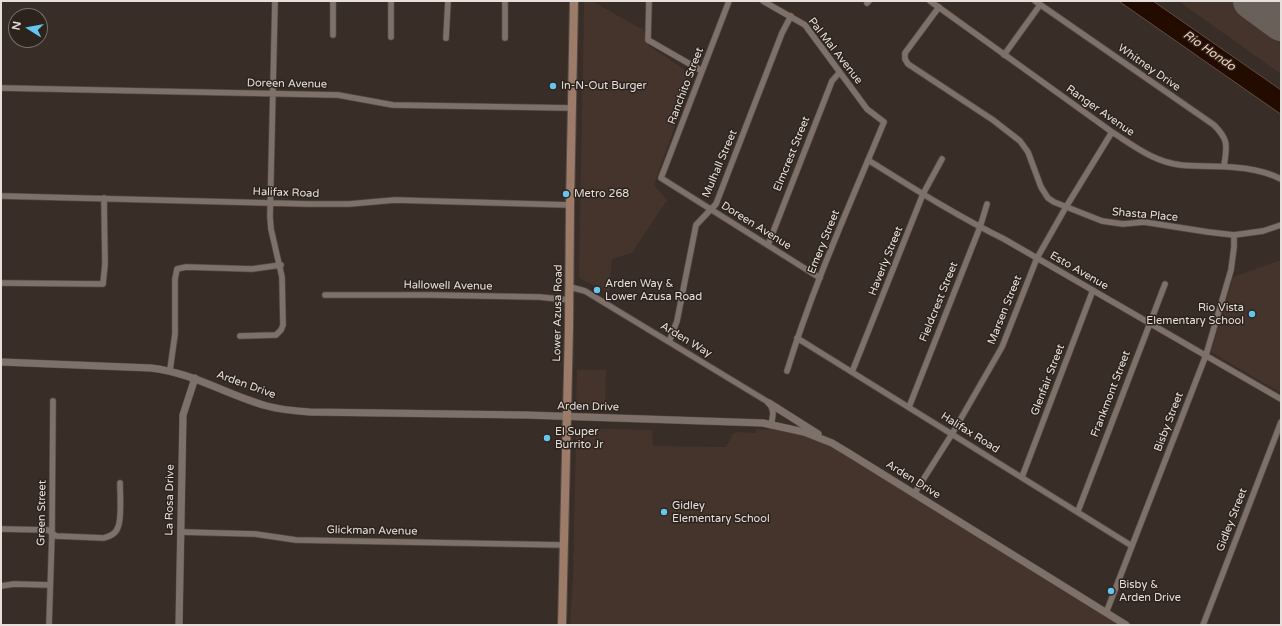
<!DOCTYPE html>
<html>
<head>
<meta charset="utf-8">
<style>
  body { margin:0 }
  #map { position:relative; width:1282px; height:626px; overflow:hidden; background:#382d27; font-family:"Varela Round",sans-serif }
  canvas { display:block }
  .frame { position:absolute; inset:0; border:2px solid #e6dfdb; pointer-events:none }
  .north { position:absolute; left:8px; top:8px; width:40px; height:40px; box-sizing:border-box; background:#2d231d; border:1px solid #776e69; border-radius:50%; rotate:281deg; font-size:11px; font-weight:700; line-height:16px; text-align:center; color:#e6dfdb }
  .north::after { content:''; display:block; margin:auto; width:14px; height:18px; background:#65c5ee; clip-path:polygon(50% 0,100% 100%,50% 72%,0 100%) }
</style>
</head>
<body>
<div id="map">
<canvas width="1282" height="626"></canvas>
<div class="frame"></div>
<div class="north">N</div>
</div>
<script>
const context = document.querySelector('canvas').getContext('2d');
context.lineJoin = 'round';
function paint(path, color) { context.fillStyle = color; context.fill(path, 'evenodd'); }
function trace(path, color, width, dash) { context.strokeStyle = color; context.lineWidth = width; context.lineCap = dash ? 'butt' : 'round'; context.setLineDash(dash || []); context.stroke(path); }
function drawText(font, color, halo, rows, align = 'center') {
  context.font = font + ' "Varela Round",sans-serif'; context.lineWidth = 3; context.setLineDash([]); context.textBaseline = 'middle'; context.strokeStyle = halo; context.fillStyle = color; for (const [text, x, y, turn = 0] of rows) {
    context.save(); context.translate(x, y); context.rotate((+turn || 0) * Math.PI / 180); context.textAlign = isNaN(turn) ? turn : align; if (halo) context.strokeText(text, 0, 0); context.fillText(text, 0, 0); context.restore();
  }
}
paint(new Path2D(`
  M584 1H592L638 27 643 28 648 45 691 74 692 77 654 185 667 200 632 253 612 259 609 293 581 279 579 276Z
  M1178 1H1281V74Z
  M1281 260V393L1211 352 1233 277Z
  M577 370H606L605 408H580L576 404Z
  M771 425 832 443 1126 625H570L573 576 576 437 578 428 652 430 653 446 726 447 733 434 737 432 756 433V429L768 430Z`), '#45342c');
const water = new Path2D(`
  M1119 1H1153L1281 90V114Z`);
paint(water, '#240b00');
trace(water, '#5e4b42', 1);
trace(new Path2D(`
  M1251 1 1281 23`), '#6a605a', 36);
const minor = new Path2D(`
  M649 1 648 40 702 71
  M729 1 661 178 820 278
  M763 1 805 25 867 109 884 122C850 204 813 286 787 371
  M930 1 1112 132C1134 146 1154 162 1181 165 1215 168 1249 163 1281 179
  M1035 1 1214 125C1229 140 1227 146 1224 166
  M867 3 869 1
  M939 7 905 53V59L908 64 993 120 1020 141 1028 152 1041 187 1048 198 1054 202 1102 221 1123 224 1144 222 1208 232 1234 235 1263 231 1281 225
  M333 35V1
  M391 37V1
  M446 38 448 1
  M505 38V1
  M1004 55 1040 5
  M1 88 338 95 393 105 572 108
  M868 160C913 188 957 216 1004 239L1281 399
  M1 196 309 204H349L395 200 570 205
  M768 245 832 81 839 73
  M1 283 103 284 105 264 104 198
  M570 287 585 291 768 402C775 409 773 416 771 425
  M325 295H431L539 297 570 300
  M240 336 276 335 281 330 283 325 282 277 271 229 270 217 275 1
  M797 338 1132 546
  M669 342 677 321 696 225 716 204 782 33 791 16
  M170 370 175 334V279L177 269 186 267 252 269 281 265
  M852 372 923 194 942 159
  M909 407 980 227 987 204
  M1022 477 1093 290
  M914 494 952 434 1002 347 1037 258 1066 207 1112 132
  M1078 511 1165 284
  M1 529 48 530 56 536 104 538C110 536 116 534 118 527 122 519 120 494 120 483
  M181 532 255 534 296 540 564 545
  M1 586 14 584 50 585
  M1106 613 1206 355 1231 270 1234 247V235
  M49 625 52 533 53 401
  M1203 625 1281 422`);
const tertiary = new Path2D(`
  M1 362 151 368C194 373 227 395 267 406 281 410 295 411 310 412L526 415 763 423 804 432 832 443 847 452 1126 625
  M769 403 818 434
  M179 625 183 415 195 378`);
const secondary = new Path2D(`
  M562 625 569 328 570 205 574 1`);
trace(minor, '#534a45', 7);
trace(tertiary, '#534a45', 8);
trace(secondary, '#534a45', 10);
trace(minor, '#7e716a', 5.5);
trace(tertiary, '#7e716a', 7);
trace(secondary, '#9c7b68', 8);
for (const [x, y, r, color] of [
  [553,86,4,"#65c5ee"],
  [566,194,4,"#65c5ee"],
  [597,290,4,"#65c5ee"],
  [1252,314,4,"#65c5ee"],
  [547,438,4,"#65c5ee"],
  [664,512,4,"#65c5ee"],
  [1111,591,4,"#65c5ee"]
]) { const dot = new Path2D(); dot.arc(x, y, r, 0, 2 * Math.PI); context.fillStyle = color; context.fill(dot); trace(dot, '#2d231d', 1.5); }
drawText('11px', '#e6dfdb', '#2d231d', [
  ["Pal Mal Avenue",835,51,52],
  ["Whitney Drive",1149,68,35],
  ["Doreen Avenue",287,84,1],
  ["Ranchito Street",686,86,-69],
  ["Ranger Avenue",1100,111,35],
  ["Elmcrest Street",792,154,-68],
  ["Mulhall Street",720,164,-67],
  ["Halifax Road",286,193,2],
  ["Shasta Place",1145,215,5],
  ["Doreen Avenue",756,226,32],
  ["Emery Street",824,242,-68],
  ["Haverly Street",886,261,-68],
  ["Esto Avenue",1079,271,30],
  ["Hallowell Avenue",448,286,1],
  ["Fieldcrest Street",939,302,-68],
  ["Marsen Street",1005,310,-68],
  ["Lower Azusa Road",558,313,-89],
  ["Arden Way",686,340,31],
  ["Glenfair Street",1048,380,-69],
  ["Arden Drive",246,385,20],
  ["Frankmont Street",1111,394,-69],
  ["Arden Drive",588,407,1],
  ["Bisby Street",1169,422,-69],
  ["Halifax Road",970,433,32],
  ["Arden Drive",913,480,32],
  ["La Rosa Drive",170,500,-89],
  ["Green Street",42,513,-89],
  ["Gidley Street",1232,520,-69],
  ["Glickman Avenue",372,531,1]
]);
drawText('11px', '#e6dfdb', '#2d231d', [
  ["In-N-Out Burger",561,86],
  ["Metro 268",574,194],
  ["Arden Way &",605,284],
  ["Lower Azusa Road",605,297],
  ["Rio Vista",1244,308,"right"],
  ["Elementary School",1244,321,"right"],
  ["El Super",555,432],
  ["Burrito Jr",555,445],
  ["Gidley",672,506],
  ["Elementary School",672,519],
  ["Bisby &",1119,585],
  ["Arden Drive",1119,598]
], 'left');
drawText('italic 12px', '#fbd1bb', '#2d231d', [
  ["Rio Hondo",1209,51,35]
]);
</script>
</body>
</html>
